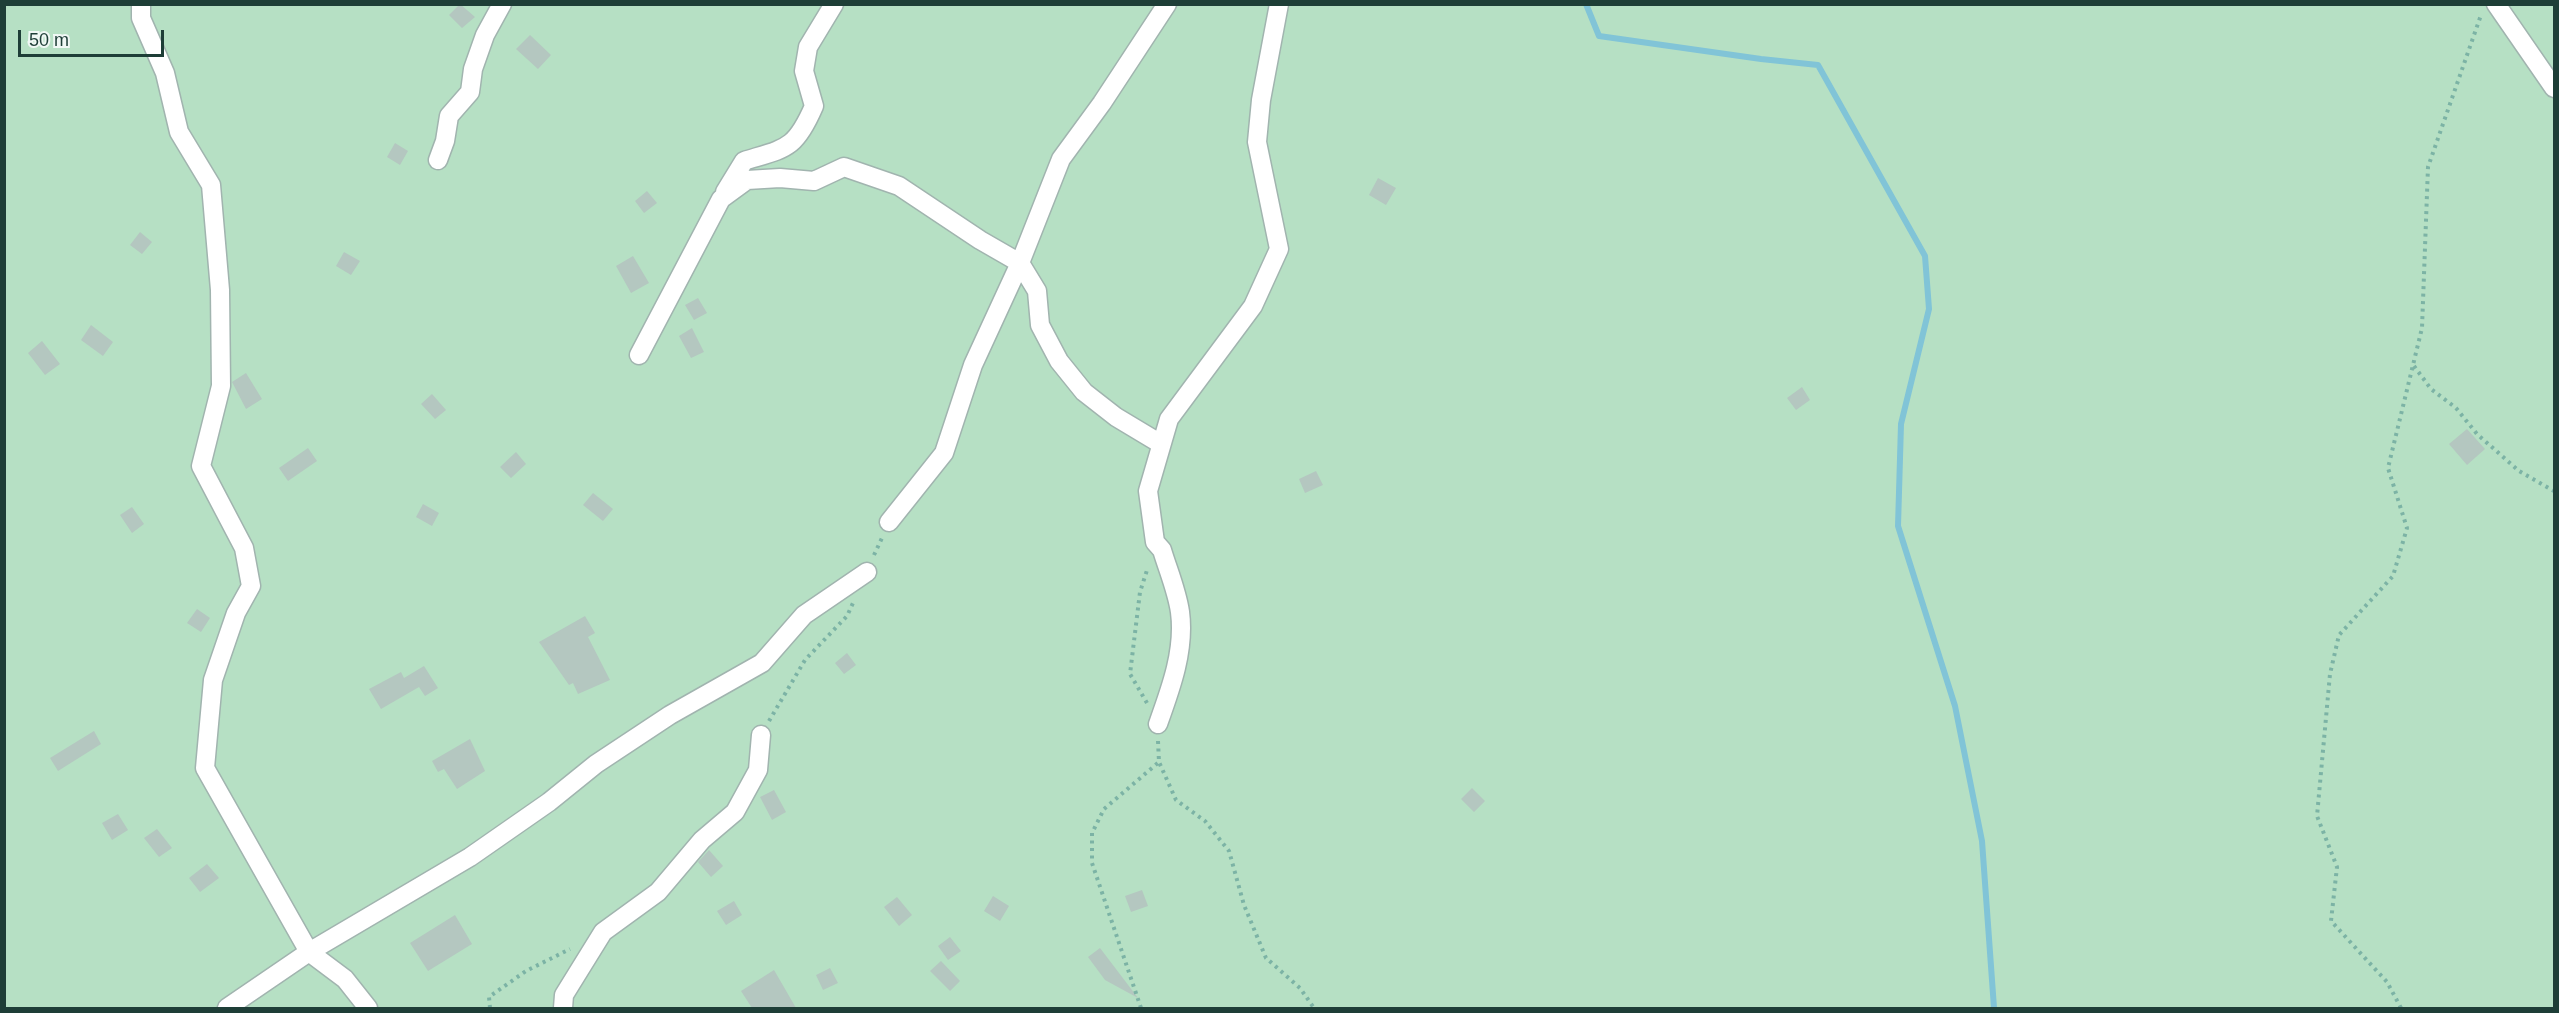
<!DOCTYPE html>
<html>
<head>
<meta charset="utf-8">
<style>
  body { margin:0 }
  #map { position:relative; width:2559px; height:1013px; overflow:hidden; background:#dfece7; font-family:Helvetica,sans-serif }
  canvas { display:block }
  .frame { position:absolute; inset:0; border:6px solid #1e3e37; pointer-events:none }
  .scale { position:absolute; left:18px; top:30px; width:146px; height:27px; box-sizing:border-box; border:3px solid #1e3e37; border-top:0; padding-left:8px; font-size:18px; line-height:21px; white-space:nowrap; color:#1e3e37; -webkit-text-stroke:4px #f0f8f5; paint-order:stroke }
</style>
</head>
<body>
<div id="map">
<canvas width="2559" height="1013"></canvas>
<div class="frame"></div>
<div class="scale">50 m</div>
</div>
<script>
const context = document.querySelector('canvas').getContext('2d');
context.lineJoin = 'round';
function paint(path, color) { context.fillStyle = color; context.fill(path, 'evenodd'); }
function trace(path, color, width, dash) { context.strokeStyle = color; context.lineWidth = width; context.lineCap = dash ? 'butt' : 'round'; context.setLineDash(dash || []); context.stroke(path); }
paint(new Path2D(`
  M5 5H2554V1008H5Z`), '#b6e0c4');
trace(new Path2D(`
  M1586 4 1599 36 1761 59 1818 65 1925 256 1929 309 1901 424 1898 526 1955 706 1982 841 1994 1008`), '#81c4d7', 6);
paint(new Path2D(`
  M460 4 475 17 462 28 449 15Z
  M530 35 551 55 538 69 516 49Z
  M395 143 408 151 400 165 387 157Z
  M1378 178 1396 188 1386 205 1369 195Z
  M647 191 657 203 644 213 635 201Z
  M140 232 152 242 142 254 130 245Z
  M344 252 360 261 351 275 336 266Z
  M633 256 649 283 631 293 616 266Z
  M698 298 707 313 694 320 685 305Z
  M91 325 113 342 103 356 81 340Z
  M692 328 704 352 691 358 679 336Z
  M42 341 60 364 45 375 28 353Z
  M246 373 262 399 246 409 232 382Z
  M1802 387 1810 400 1796 410 1787 398Z
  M432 394 446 410 435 419 421 404Z
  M2467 429 2485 449 2467 465 2449 444Z
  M308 448 317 461 288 481 279 468Z
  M516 452 526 464 511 478 500 467Z
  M1316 471 1323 485 1305 493 1299 479Z
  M593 493 613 509 603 521 583 505Z
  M423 504 439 513 432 526 416 517Z
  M132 507 144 524 132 533 120 515Z
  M197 609 210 618 201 632 187 623Z
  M585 616 595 633 588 637 610 680 578 694 573 683 569 685 539 642Z
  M847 653 856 665 844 674 835 663Z
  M424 666 438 688 425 696 419 687 381 709 369 689 401 672 404 678Z
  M94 731 101 744 58 771 50 758Z
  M470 739 485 771 457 789 444 769 438 772 432 761Z
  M1472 788 1485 801 1474 812 1461 799Z
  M774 790 786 812 772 820 760 797Z
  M118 814 128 830 112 840 102 823Z
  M157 829 172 848 159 857 144 838Z
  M709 850 723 866 711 877 698 862Z
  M207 864 219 878 200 892 189 878Z
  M1142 890 1148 906 1131 912 1125 896Z
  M993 896 1009 906 1000 921 984 911Z
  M897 897 912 915 899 926 884 907Z
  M734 901 742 915 726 925 717 911Z
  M455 915 472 944 428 971 410 943Z
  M950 937 961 951 948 960 938 946Z
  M1100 948 1138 998 1105 980 1088 957Z
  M941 961 960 981 950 991 930 971Z
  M830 968 838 983 823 990 816 975Z
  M774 970 781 982 796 1008H752L741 991Z`), '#b4c7c0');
const minor = new Path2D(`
  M141 4V18L165 73 179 132 211 185 220 290 221 386 201 466 244 548 251 586 236 613 213 680 205 768 309 952 345 979 368 1008
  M2496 4 2554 88
  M438 160 445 141 449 116 470 92 473 69 485 35 502 4
  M725 192 744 161C786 148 795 150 814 106L804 71 808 47 834 4
  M639 355 721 199 747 180 780 178 814 181 844 167 899 186 980 240 1020 263 1037 291 1040 325 1059 361 1084 392 1116 417 1161 444
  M889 522 944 453 973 365 1020 263 1061 159 1102 103 1167 4
  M1158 724C1171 688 1185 650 1180 612 1177 591 1168 570 1162 550L1155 542 1148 491 1169 419 1253 306 1279 249 1257 142 1261 100 1279 4
  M227 1008 309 952 470 857 549 802 596 764 670 715 762 663 804 615 867 572
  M563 1008 564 995 603 932 658 892 702 840 735 812 758 770 761 735`);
trace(minor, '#a1b4af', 21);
trace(new Path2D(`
  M2414 366 2431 389 2456 408 2477 434 2519 471 2554 491
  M874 555 882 538
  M1147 703 1130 674 1140 592 1148 567
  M769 721 805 660 847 616 853 603
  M1158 741 1159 762 1176 800 1205 821 1229 851 1244 905 1266 958 1300 988 1314 1008
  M490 1008 489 997 526 971 570 949
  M1141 1008 1092 863V833L1104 809 1159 762
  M2401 1008 2387 982 2331 921 2337 867 2317 816 2330 674 2339 635 2393 576 2407 528 2388 468 2422 328 2428 167 2481 15`), '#7cb3a5', 4, [3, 4.5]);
trace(minor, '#fff', 18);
</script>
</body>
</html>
